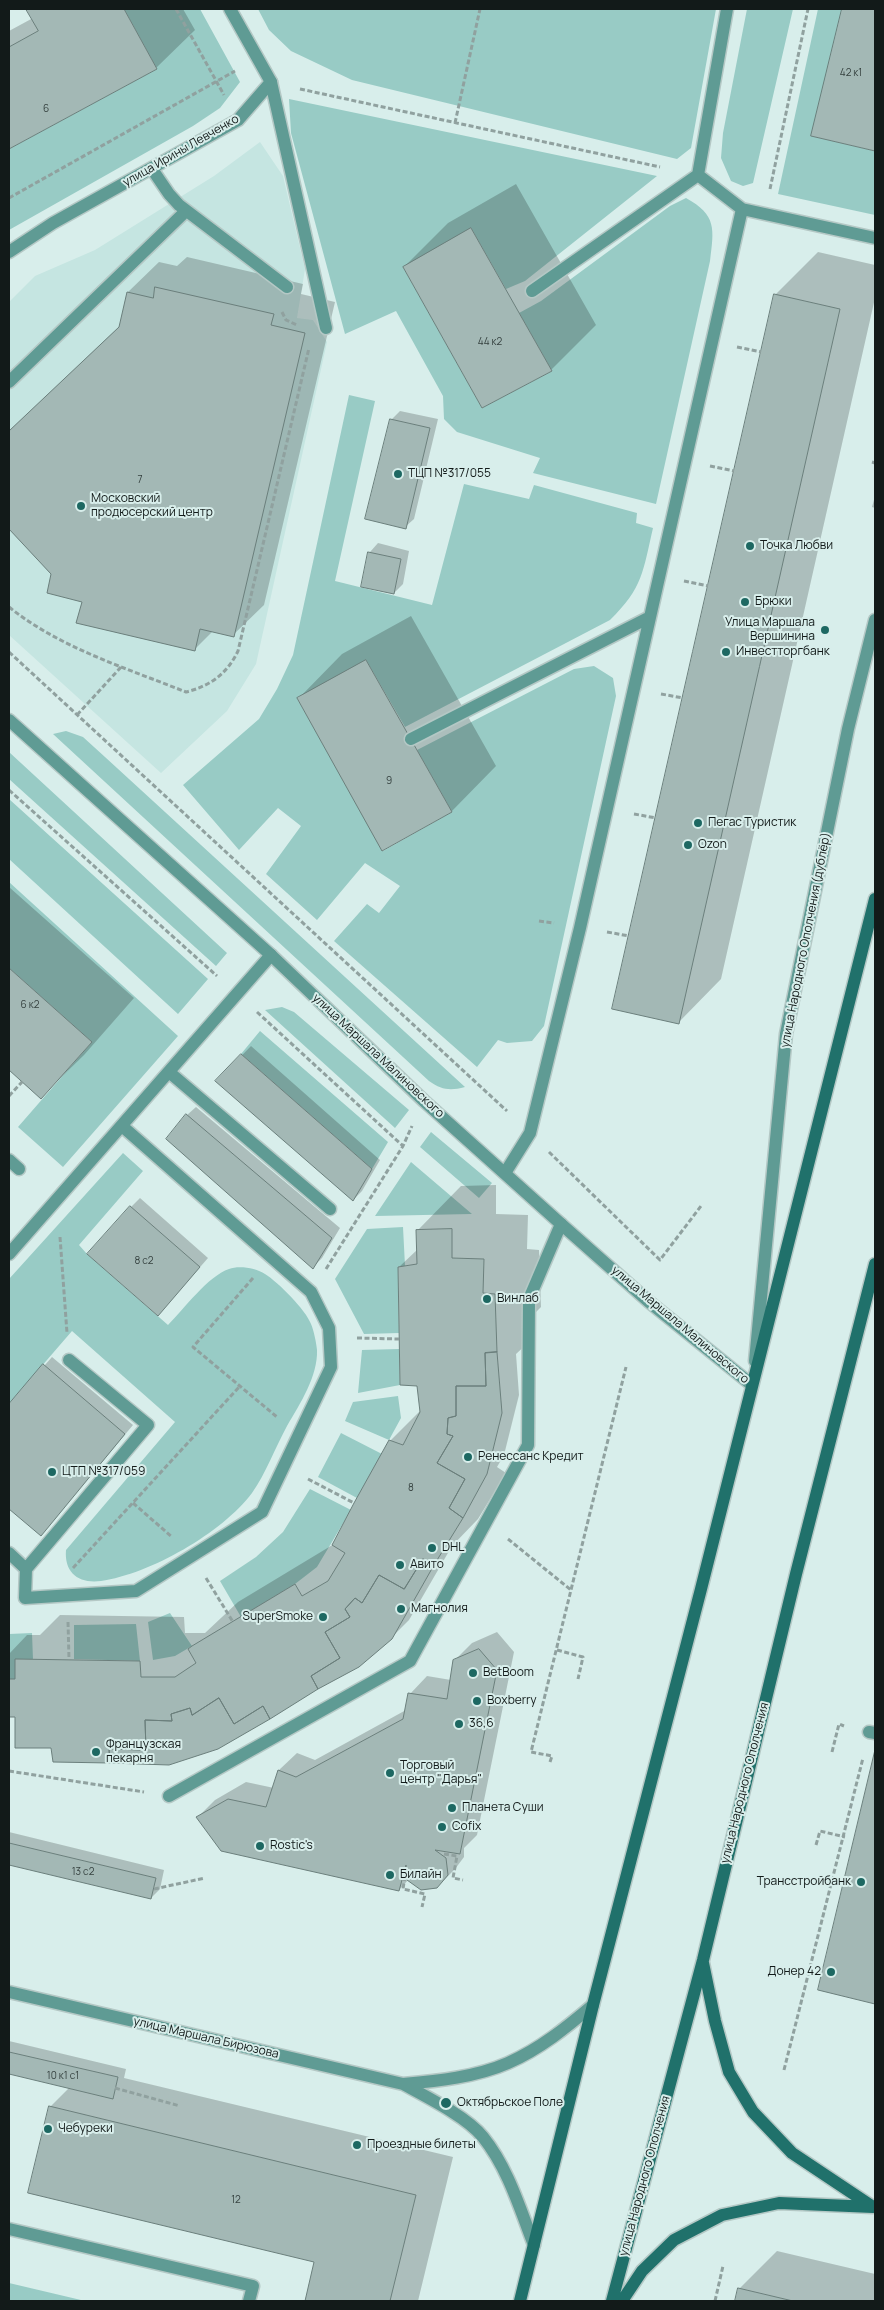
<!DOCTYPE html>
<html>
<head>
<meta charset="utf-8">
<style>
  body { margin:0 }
  #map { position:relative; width:884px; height:2310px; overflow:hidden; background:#d8eeeb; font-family:Manrope,sans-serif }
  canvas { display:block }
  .frame { position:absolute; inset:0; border:10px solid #121a19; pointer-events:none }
</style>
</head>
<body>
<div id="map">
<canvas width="884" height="2310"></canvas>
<div class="frame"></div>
</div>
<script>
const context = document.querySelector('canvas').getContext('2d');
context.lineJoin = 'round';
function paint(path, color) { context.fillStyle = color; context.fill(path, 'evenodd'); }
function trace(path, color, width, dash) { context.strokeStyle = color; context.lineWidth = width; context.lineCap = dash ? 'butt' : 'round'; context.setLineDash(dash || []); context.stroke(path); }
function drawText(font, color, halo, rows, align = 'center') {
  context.font = font + ' Manrope,sans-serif'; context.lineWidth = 4; context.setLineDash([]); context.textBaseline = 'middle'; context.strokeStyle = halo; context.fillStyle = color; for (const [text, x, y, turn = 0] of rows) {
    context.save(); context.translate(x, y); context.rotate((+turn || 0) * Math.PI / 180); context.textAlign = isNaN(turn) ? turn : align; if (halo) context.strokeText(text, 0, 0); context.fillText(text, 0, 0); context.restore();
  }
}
paint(new Path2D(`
  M260 142 283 176 305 269 297 318 313 320 327 342 256 664 227 711 161 773 9 635V302L35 276 95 250 214 176Z`), '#c5e5e1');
paint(new Path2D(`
  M124 9H200L240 82 220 108 193 126 9 230V149L157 69Z
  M258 9H716L691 148 677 159 352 80 291 51 269 30Z
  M747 9H793L753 183 743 186 731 181 721 158 723 133Z
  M818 9H842L812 136 875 151V215L778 194Z
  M289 99 657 176 525 281 506 289 471 228 403 267 482 408 552 371 519 313 541 301 670 206 686 198C717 215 714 229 710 261L656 504 533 473 540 458 457 432 444 419 443 396 396 311 345 334 291 133Z
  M349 395 375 401 335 581 432 605 464 484 529 499 534 485 637 513 636 523 653 528C643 571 643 588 610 620L405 727 366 660 297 698 383 851 452 812 417 750 574 669 594 666 613 678 616 696 544 1026 532 1041 507 1043 498 1040 477 1067 334 941 367 904 379 913 400 886 365 863 317 920 266 874 301 826 278 808 239 850 183 785 259 719 277 689 293 655Z
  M66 731 83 737 105 757 465 1087C450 1091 442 1090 429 1081L53 734Z
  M9 752 227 953 216 966 9 779Z
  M9 799 208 979 178 1014 9 859Z
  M9 882 178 1036 63 1167 18 1127 92 1042 9 968Z
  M282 1007 294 1012 409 1110 395 1128 265 1010Z
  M260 1031 388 1142 372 1169 241 1054Z
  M431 1132 492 1183 479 1198 420 1147Z
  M123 1153 143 1171 79 1245 87 1254 168 1325C184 1309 208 1276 229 1269 239 1265 256 1268 265 1274 278 1282 306 1310 311 1324 314 1331 316 1342 317 1350 318 1376 300 1404 287 1426 275 1448 266 1473 252 1493 222 1533 150 1574 101 1581 79 1584 64 1573 66 1550L175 1422 72 1331 9 1404V1279Z
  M411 1162 472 1214 375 1216Z
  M403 1227 405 1266 398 1267 399 1333 364 1334 335 1279 367 1229Z
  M399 1349 400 1385 358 1393 362 1350Z
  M398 1396 401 1418 389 1440 345 1421 353 1402Z
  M341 1433 382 1454 357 1498 318 1477Z
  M310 1489 351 1510 317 1567 295 1584 241 1617 220 1581 256 1557 283 1532Z
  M170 1613 192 1646 175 1656 153 1660 148 1622Z
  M136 1624 140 1661 74 1659V1625Z
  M32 1633 33 1659H15V1679H9V1634Z
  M9 2283 81 2300 80 2301H9Z`), '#98cbc5');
paint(new Path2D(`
  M28 9H183L195 30 156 68 9 148V31L33 18Z
  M843 9H875V150L813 136Z
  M516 184 596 325 551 370 404 267 448 223Z
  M818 252 875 265V298L721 979 679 1022 775 295Z
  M187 257 303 284 301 294 335 302 264 605 233 635 213 631 194 650 83 601 53 574 9 527V432L120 326 128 292 159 262 177 266Z
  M400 411 438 419 414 519 405 527 391 420Z
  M875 496V508L872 507Z
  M378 543 409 551 403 584 394 593 362 586 370 552Z
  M411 616 496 766 452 811 383 849 298 699 342 654Z
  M9 887 134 998 84 1055 41 1097 9 1068Z
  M251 1046 380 1160 362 1191 353 1200 217 1081Z
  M196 1107 340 1228 322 1258 313 1267 187 1115Z
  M496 1185V1214L528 1215 527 1249 539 1250 541 1307 529 1319 530 1341 516 1354 519 1395 504 1455 497 1467 506 1473 478 1519 452 1546 409 1620 391 1638 318 1688 52 1746 16 1715H9V1654L27 1635H40L60 1615 184 1617 185 1633H205L238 1602 334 1544 390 1441 421 1410 399 1267 418 1249 417 1231 461 1186Z
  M140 1198 208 1258 166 1306 131 1207Z
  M52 1357 133 1425 41 1535 9 1508V1406Z
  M497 1632 514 1652 477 1835 464 1848V1857L455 1869 437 1887 409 1879 399 1890 197 1818 215 1800 246 1782 274 1788 279 1770 297 1753 315 1760 406 1710 410 1694 427 1676 451 1680 454 1661 472 1643Z
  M875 1756V2003L819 1990Z
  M9 1832 164 1870 160 1889 151 1898 9 1864Z
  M9 2041 126 2069 124 2078 453 2157 418 2301H306L316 2261 50 2107 70 2087 9 2073Z
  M777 2251 875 2274V2301H736L739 2289Z`), '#0003');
const building = new Path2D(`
  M26 9H124L157 69 9 149V47L38 31Z
  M842 9H875V151L811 136Z
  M471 228 552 371 482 408 403 267Z
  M155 287 274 314 271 325 305 333 234 637 200 629 195 651 76 623 82 602 47 593 51 574 9 529V431L119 327 127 292 153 298Z
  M774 294 840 309 679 1024 612 1009Z
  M390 419 430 428 406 529 365 519Z
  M368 552 401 559 394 594 361 587Z
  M366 660 452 812 382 851 297 698Z
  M9 968 92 1042 41 1099 9 1070Z
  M241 1054 372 1169 353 1201 215 1081Z
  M186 1114 332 1238 313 1269 166 1139Z
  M130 1206 200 1267 158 1316 87 1254Z
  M452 1229V1258L484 1259 483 1293 495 1294 497 1352 485 1353 486 1386H456V1416L448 1418 447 1434 453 1436 437 1463 465 1479 449 1508 463 1518 434 1565 423 1559 404 1589 379 1575 362 1603 355 1598 345 1609 350 1617 325 1632 340 1658 311 1676 318 1689 270 1719 263 1706 234 1724 219 1698 192 1715 190 1708 171 1714 172 1721 145 1720 146 1750 109 1749 110 1763 53 1762 51 1748H15V1717H9V1679H15V1659L140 1661 141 1677H175L196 1663 188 1649 192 1646 295 1584 302 1596 328 1581 345 1553 332 1545 354 1503 389 1440 403 1445 420 1412 417 1386 400 1385 398 1267 417 1264 416 1230Z
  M497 1352 502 1413 487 1474 463 1518 449 1508 465 1479 437 1463 453 1436 447 1434 448 1418 456 1416V1386H486L485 1353Z
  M43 1364 125 1434 41 1536 9 1509V1404Z
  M423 1559 434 1565 392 1639 359 1667 318 1689 311 1676 340 1658 325 1632 350 1617 345 1609 355 1598 362 1603 379 1575 404 1589Z
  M479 1649 497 1670 460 1854 435 1850 446 1858 448 1875 437 1888 421 1890 407 1880 406 1865 399 1891 221 1851 196 1817 228 1799 266 1807 278 1770 296 1777 403 1719 408 1693 447 1699 453 1660Z
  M219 1698 234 1724 263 1706 270 1719 218 1749 169 1765 110 1763 109 1749 146 1750 145 1720 172 1721 171 1714 190 1708 192 1715Z
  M875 1750V2004L818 1990Z
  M9 1843 156 1878 151 1899 9 1865Z
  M9 2052 118 2077 113 2099 9 2074Z
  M49 2106 416 2195 390 2301H305L314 2262 28 2193Z
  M738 2288 793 2301H735Z`);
paint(building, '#a3b8b5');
trace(building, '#6b7f7c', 1);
const service = new Path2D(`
  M271 82 326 328
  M152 169 169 194 179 205 287 287
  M742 209 875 238
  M532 291 698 175
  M9 382 186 211
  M411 739 650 617
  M169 1072 330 1209
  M9 1160 19 1169
  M505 1173 530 1133 580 928 742 209 698 175 727 9
  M9 1254 271 955
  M69 1360 148 1425 26 1569 25 1598 136 1591 262 1512 331 1367 329 1328 311 1292 122 1126
  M9 1553 26 1569
  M869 1732 875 1733
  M169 1796 410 1661 528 1445 529 1299 561 1224
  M9 2229 253 2286 249 2301`);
const minor = new Path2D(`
  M9 252 53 223 238 120 271 82 230 9
  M9 720 271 955 424 1101 561 1224 648 1301 752 1385`);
const tertiary = new Path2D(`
  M755 1361 786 1034 848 729 875 620
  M9 1992 403 2084C427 2097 467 2117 483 2137 508 2168 520 2209 534 2245
  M403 2084C438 2081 476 2077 508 2063 540 2049 567 2027 593 2005`);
const secondary = new Path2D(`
  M703 1963 715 2021 729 2072 753 2112 792 2153 873 2207
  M520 2301 593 2005 701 1589 875 899
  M612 2301 703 1960 796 1574 875 1264
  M622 2301 642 2271 674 2240 722 2215 779 2203 873 2207`);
trace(service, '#b4c8c5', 15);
trace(minor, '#b4c8c5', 15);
trace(tertiary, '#b4c8c5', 15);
trace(secondary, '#b4c8c5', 15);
trace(new Path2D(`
  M176 9 224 95
  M300 89 660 167
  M455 123 480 9
  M770 189 808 9
  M9 198 235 71
  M282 312 286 320 297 325
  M737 347 761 352
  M872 462 875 463
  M710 466 734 471
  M684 581 708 586
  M9 607C60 648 126 668 186 692 210 686 227 674 238 651L309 348
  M9 652 507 1111
  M661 694 683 698
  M77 715 122 666
  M9 790 217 976
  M634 814 656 818
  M539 921 554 923
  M607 932 629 936
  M257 1012 403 1146
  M9 1096 22 1082
  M549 1152 660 1260 701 1206
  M60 1237 67 1333
  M326 1269 403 1146 412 1126
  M253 1278 193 1347 277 1417
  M357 1338 399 1339
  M308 1479 354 1503
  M133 1503 172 1537
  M508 1539 571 1590
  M73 1568 240 1386
  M206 1578 233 1622
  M68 1622 69 1659
  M557 1650 583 1657 578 1679
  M832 1752 839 1724 844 1726
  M550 1762 552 1756 531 1752 626 1367
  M9 1771 144 1792
  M816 1845 820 1831 845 1837
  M444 1854 457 1856 453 1878 463 1880
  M405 1876 403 1889 425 1894 422 1907
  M154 1889 205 1878
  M784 2070 863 1758
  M115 2088 180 2106
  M715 2301 723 2266`), '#90a19f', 3, [5, 2.5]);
trace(service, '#5f9b94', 12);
trace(minor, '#5f9b94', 12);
trace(tertiary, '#5f9b94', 12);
trace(secondary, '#20716b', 12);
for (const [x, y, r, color] of [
  [398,474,5,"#1d6862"],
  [81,506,5,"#1d6862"],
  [750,546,5,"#1d6862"],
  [745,602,5,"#1d6862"],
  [825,630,5,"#1d6862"],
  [726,652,5,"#1d6862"],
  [698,823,5,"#1d6862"],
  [688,845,5,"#1d6862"],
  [487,1299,5,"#1d6862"],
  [468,1457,5,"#1d6862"],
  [52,1472,5,"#1d6862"],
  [432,1548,5,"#1d6862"],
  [400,1565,5,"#1d6862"],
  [401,1609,5,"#1d6862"],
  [323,1617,5,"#1d6862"],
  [473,1673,5,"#1d6862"],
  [477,1701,5,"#1d6862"],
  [459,1724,5,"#1d6862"],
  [96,1752,5,"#1d6862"],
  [390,1773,5,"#1d6862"],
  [452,1808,5,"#1d6862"],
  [442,1827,5,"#1d6862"],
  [260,1846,5,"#1d6862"],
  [390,1875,5,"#1d6862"],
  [861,1882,5,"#1d6862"],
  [831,1972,5,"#1d6862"],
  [446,2103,6,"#1d6862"],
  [48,2129,5,"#1d6862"],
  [357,2145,5,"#1d6862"]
]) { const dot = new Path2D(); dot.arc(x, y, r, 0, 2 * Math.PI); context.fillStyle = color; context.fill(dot); trace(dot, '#d8eeeb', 2); }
drawText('10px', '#364240', null, [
  ["42 к1",851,73],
  ["6",46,109],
  ["44 к2",490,342],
  ["7",140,480],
  ["9",389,781],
  ["6 к2",30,1005],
  ["8 с2",144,1261],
  ["8",411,1488],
  ["13 с2",83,1872],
  ["10 к1 с1",63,2076],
  ["12",236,2200]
]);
drawText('12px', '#121a19', '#d8eeeb', [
  ["улица Ирины Левченко",181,151,-30],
  ["улица Народного Ополчения (дублёр)",806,940,-79],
  ["улица Маршала Малиновского",378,1056,43],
  ["улица Маршала Малиновского",680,1325,40],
  ["улица Народного Ополчения",745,1783,-76],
  ["улица Маршала Бирюзова",206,2038,13],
  ["улица Народного Ополчения",645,2176,-75]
]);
drawText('12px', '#121a19', '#d8eeeb', [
  ["ТЦП №317/055",408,474],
  ["Московский",91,499],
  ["продюсерский центр",91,513],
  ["Точка Любви",760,546],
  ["Брюки",755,602],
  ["Улица Маршала",815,623,"right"],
  ["Вершинина",815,637,"right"],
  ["Инвестторгбанк",736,652],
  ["Пегас Туристик",708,823],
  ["Ozon",698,845],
  ["Винлаб",497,1299],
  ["Ренессанс Кредит",478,1457],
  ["ЦТП №317/059",62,1472],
  ["DHL",442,1548],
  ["Авито",410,1565],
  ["Магнолия",411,1609],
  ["SuperSmoke",313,1617,"right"],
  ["BetBoom",483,1673],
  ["Boxberry",487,1701],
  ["36,6",469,1724],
  ["Французская",106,1745],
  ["пекарня",106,1759],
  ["Торговый",400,1766],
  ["центр \"Дарья\"",400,1780],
  ["Планета Суши",462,1808],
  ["Cofix",452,1827],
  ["Rostic's",270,1846],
  ["Билайн",400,1875],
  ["Трансстройбанк",851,1882,"right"],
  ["Донер 42",821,1972,"right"],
  ["Октябрьское Поле",457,2103],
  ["Чебуреки",58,2129],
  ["Проездные билеты",367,2145]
], 'left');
</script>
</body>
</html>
